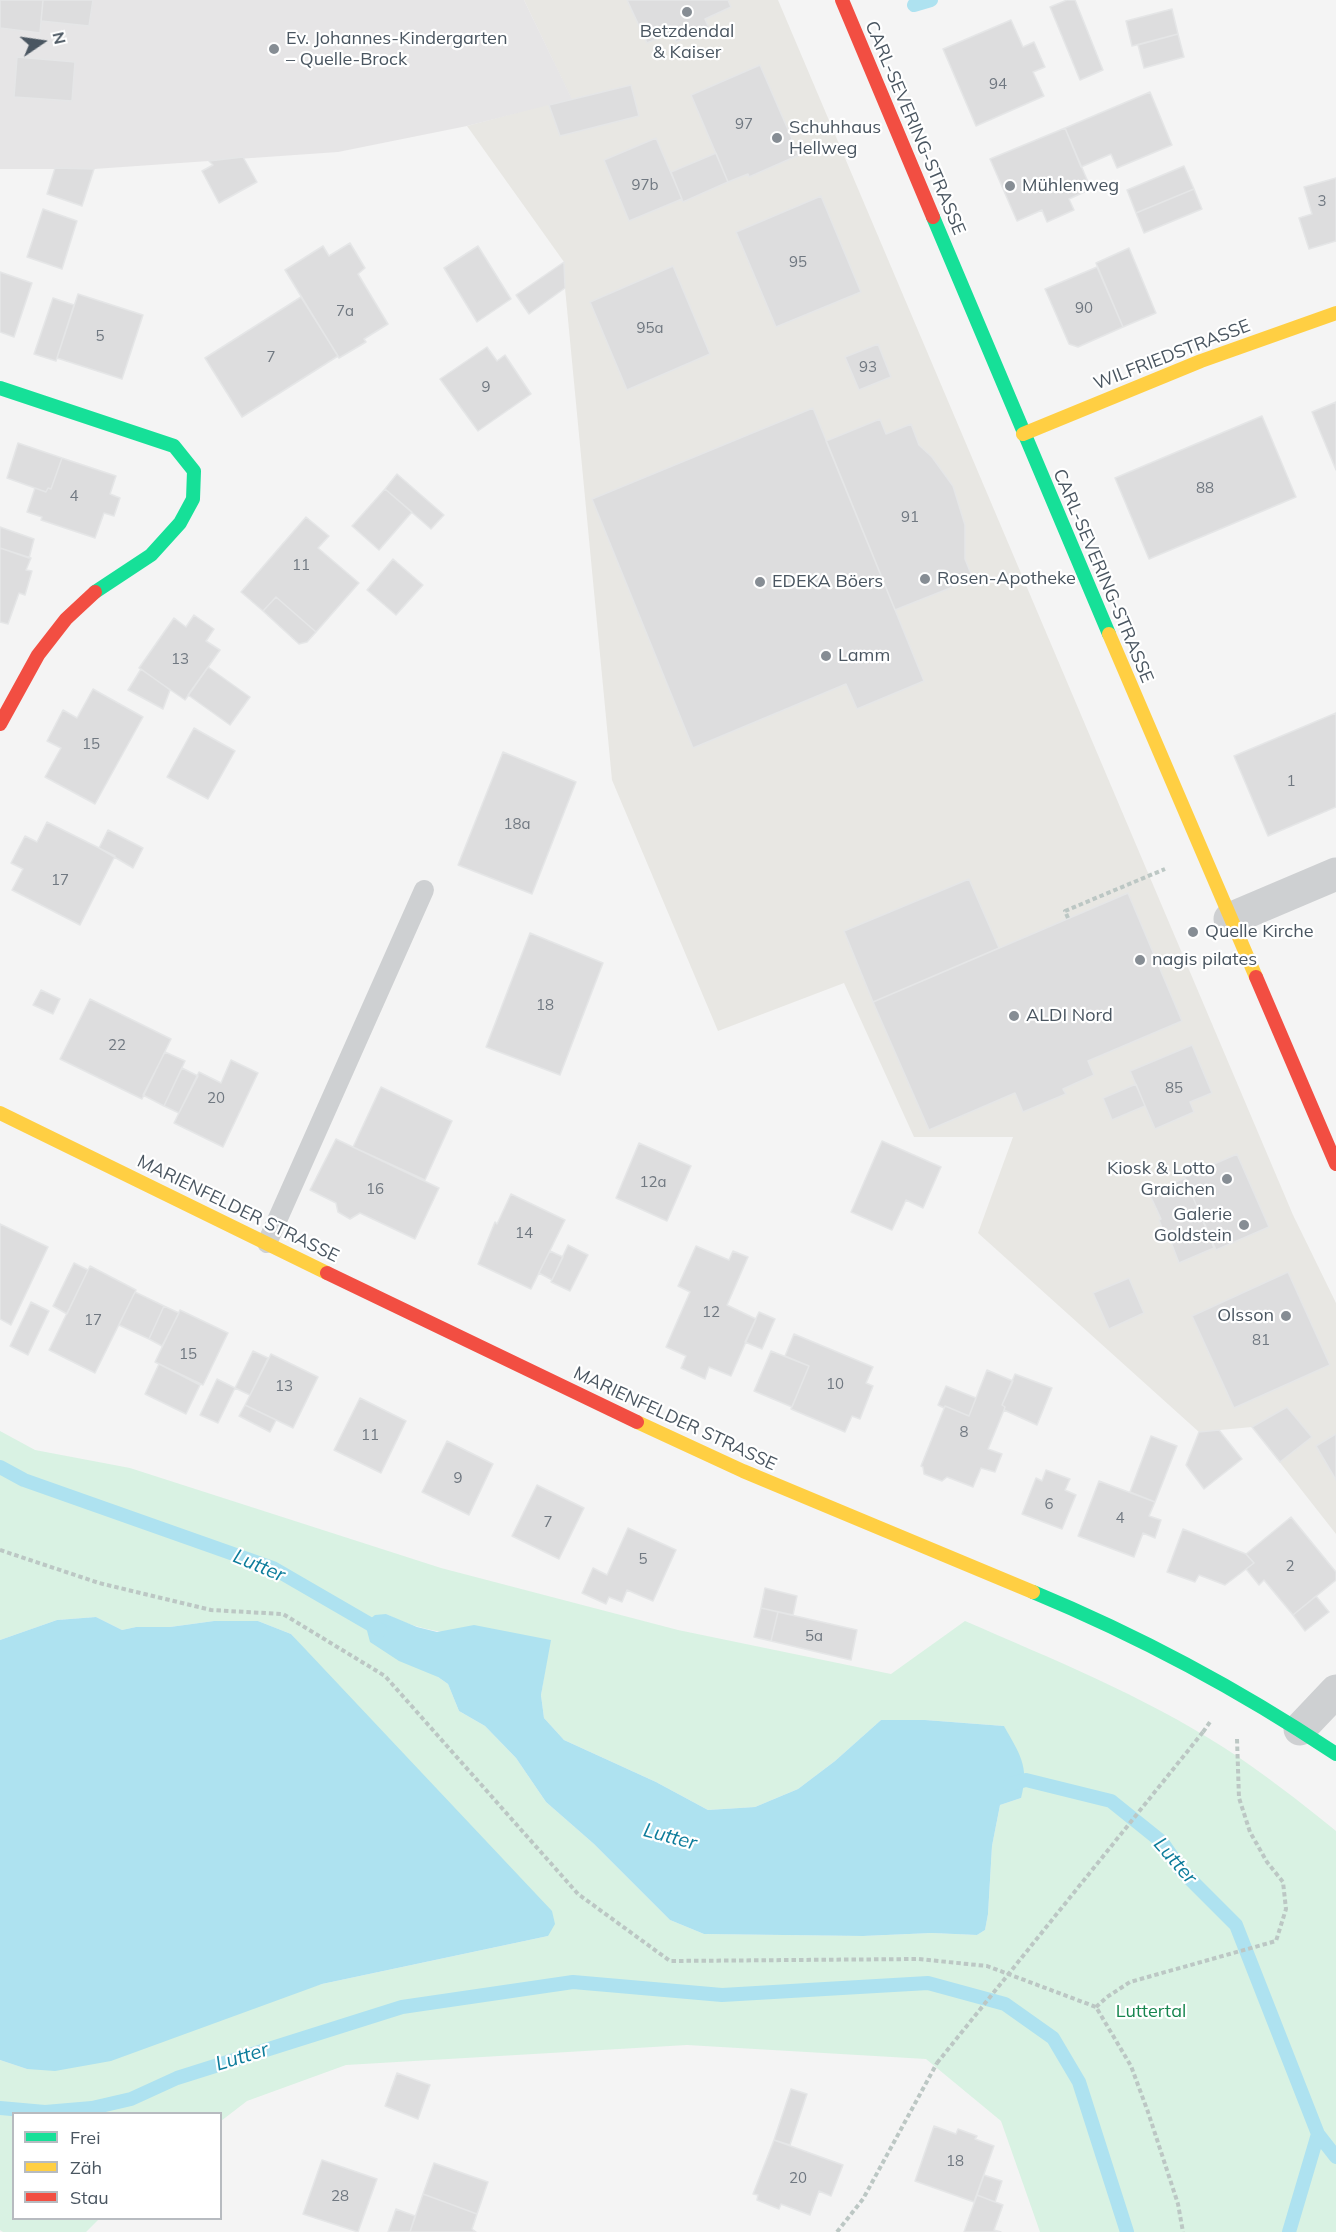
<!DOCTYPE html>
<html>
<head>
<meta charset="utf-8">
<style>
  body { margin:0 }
  #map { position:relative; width:1336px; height:2232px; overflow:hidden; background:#f4f4f4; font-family:Mulish,sans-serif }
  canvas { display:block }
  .legend { position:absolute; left:12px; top:2112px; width:210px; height:108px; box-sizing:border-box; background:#fff; border:2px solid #b7bbc0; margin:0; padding:8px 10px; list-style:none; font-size:18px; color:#4a5661 }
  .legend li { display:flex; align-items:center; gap:12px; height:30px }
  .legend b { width:30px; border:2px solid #b7bbc0 }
  .north { position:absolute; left:12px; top:12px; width:60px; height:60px; -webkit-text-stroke:4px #fff; paint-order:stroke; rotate:77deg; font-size:16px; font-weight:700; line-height:24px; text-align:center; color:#4a5661 }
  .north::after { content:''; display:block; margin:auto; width:21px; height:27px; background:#4a5661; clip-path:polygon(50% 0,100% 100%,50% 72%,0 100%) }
</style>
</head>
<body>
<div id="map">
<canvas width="1336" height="2232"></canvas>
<ul class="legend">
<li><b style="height:8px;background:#16e098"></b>Frei</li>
<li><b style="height:8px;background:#ffcf43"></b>Zäh</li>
<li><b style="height:8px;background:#f24e42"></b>Stau</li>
</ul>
<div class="north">N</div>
</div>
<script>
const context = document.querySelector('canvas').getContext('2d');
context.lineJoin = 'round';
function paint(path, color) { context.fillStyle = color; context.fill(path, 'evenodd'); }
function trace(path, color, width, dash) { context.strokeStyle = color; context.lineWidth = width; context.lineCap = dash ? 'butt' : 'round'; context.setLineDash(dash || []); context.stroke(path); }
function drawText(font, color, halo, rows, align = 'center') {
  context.font = font + ' Mulish,sans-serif'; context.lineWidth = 4.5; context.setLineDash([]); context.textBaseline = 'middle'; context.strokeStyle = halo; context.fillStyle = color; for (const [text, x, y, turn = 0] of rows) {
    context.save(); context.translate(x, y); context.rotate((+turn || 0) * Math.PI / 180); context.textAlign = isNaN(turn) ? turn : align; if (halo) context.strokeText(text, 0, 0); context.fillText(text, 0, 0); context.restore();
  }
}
paint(new Path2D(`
  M524 0H778L1293 1215 1336 1303V1534L1252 1427 1199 1432 978 1233 1013 1137H914L844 983 718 1031 612 780 565 288 564 262 467 126 571 98Z`), '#e8e7e3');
paint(new Path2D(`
  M0 0H524L572 99 467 126 338 152 94 169H0Z`), '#e6e5e6');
paint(new Path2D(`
  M0 1431 35 1450 130 1468 441 1568 678 1630 891 1674 965 1621C1052 1659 1142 1695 1223 1747 1262 1772 1299 1801 1336 1831V2232H1040L1001 2121 926 2059 687 2045 346 2065 247 2101 221 2121 220 2114H14V2218L99 2219 86 2232H3L0 2230V2060L27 2069 322 1984 548 1936 291 1634 258 1621H214L170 1627H136L122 1630 96 1617 57 1620 0 1640ZM386 1614C435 1640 496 1636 550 1640L541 1695 544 1718 564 1740 656 1782 708 1810 755 1807 798 1789 835 1761 881 1720H925L1004 1726 1021 1798 1000 1805 992 1846 988 1914 985 1930 977 1935 932 1933 863 1936 704 1934 670 1920 594 1844 546 1802 516 1758 485 1726 459 1711 448 1684 438 1677Z`), '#d9f2e3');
paint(new Path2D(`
  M386 1614 417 1627 437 1632 474 1625 551 1640 541 1695 544 1718 564 1740 656 1782 708 1810 755 1807 798 1789 835 1761 881 1720H925L1004 1726C1019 1753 1030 1766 1021 1798L1000 1805 992 1846 988 1914 985 1930 977 1935 932 1933 863 1936 704 1934 670 1920 594 1844 546 1802 516 1758 485 1726 459 1711 448 1684 438 1677 399 1661 370 1642 365 1623 375 1615Z
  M96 1617 122 1630 136 1627H170L214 1621H258L291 1634 552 1911 555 1924 548 1936 322 1984 111 2061 55 2071 27 2069 0 2060V1640L57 1620Z`), '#aee2f0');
trace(new Path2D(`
  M914 5 931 0
  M0 1467 24 1480 273 1568 380 1630
  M1010 1784 1026 1780 1111 1801 1162 1842 1182 1871 1236 1925 1318 2134 1336 2157
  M0 2108 45 2112 92 2108 131 2099 177 2078 402 2007 573 1982 722 1995 928 1983 1005 2004 1053 2038 1079 2082 1127 2232
  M1289 2232 1318 2134`), '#aee2f0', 14);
const building = new Path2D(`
  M0 0H43L40 33 0 28Z
  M43 0H93L89 26 41 21Z
  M627 0H728L731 7 705 19 709 28 676 42 672 32 647 43Z
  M1067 0H1075L1103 70 1080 80 1050 7Z
  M1172 9 1178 34 1132 46 1126 21Z
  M1011 20 1023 47 1034 42 1045 67 1033 72 1044 96 976 126 943 49Z
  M1178 34 1184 57 1144 68 1138 45Z
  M17 57 75 62 72 101 14 97Z
  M760 65 799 155 749 177 748 174 728 182 691 95Z
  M631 85 639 116 560 136 549 105Z
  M1150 92 1172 145 1117 168 1111 154 1081 167 1065 128Z
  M1065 128 1091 189 1069 199 1074 210 1047 222 1042 210 1017 221 990 159Z
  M656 138 682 199 629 221 604 160Z
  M716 153 728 182 683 202 671 172Z
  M243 157 257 182 219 203 202 171 213 165 209 161Z
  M1184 166 1194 189 1136 213 1127 190Z
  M55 168 94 169 82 206 47 194Z
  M1336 178V241L1309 249 1299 218 1312 214 1304 187Z
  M1194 189 1202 209 1144 233 1136 213Z
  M821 196 861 292 776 327 736 232Z
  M43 209 77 221 62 269 27 257Z
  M350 243 365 268 358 274 388 324 364 339 366 342 339 358 285 270 323 246 329 256Z
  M478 246 511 299 477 322 444 268Z
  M1129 248 1156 313 1123 327 1096 263Z
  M564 262 565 288 529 314 516 295Z
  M673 266 710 354 627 390 590 302Z
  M1097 267 1123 327 1078 347 1069 344 1045 289Z
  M0 272 32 283 14 337 0 332Z
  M78 294 143 315 122 379 57 358Z
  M301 297 338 356 242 417 205 358Z
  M53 298 74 305 56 361 34 354Z
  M878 344 891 377 859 390 845 357Z
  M487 347 497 361 505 355 531 394 478 431 440 379Z
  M1336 402V470L1312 412Z
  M813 408 924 681 857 709 846 684 693 748 592 499Z
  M1262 416 1296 497 1149 559 1115 478Z
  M880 419 886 434 911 424 919 445 932 457 953 486 965 525V559L973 579 895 610 826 441Z
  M18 443 62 458 51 489 48 488 46 492 7 478Z
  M62 458 116 476 110 494 120 498 114 516 104 513 95 538 41 520 42 517 27 512 35 488 46 492 48 488 51 489Z
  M397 474 444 515 431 529 385 489Z
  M385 489 412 512 379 550 352 526Z
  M306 517 329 536 318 548 359 583 316 632 276 597 263 611 241 592Z
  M0 527 34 539 29 558 0 548Z
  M0 548 31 558 26 570 32 571 25 595 19 593 8 624 0 622Z
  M393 559 423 585 396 615 367 590Z
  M276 597 316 632 307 642 299 644 263 611Z
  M194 615 214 629 206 641 220 650 185 700 139 668 174 618 186 627Z
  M208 667 250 697 230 725 188 695Z
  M141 669 170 690 163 709 128 690Z
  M93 689 143 717 95 804 45 777 61 748 47 741 63 710 77 718Z
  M1336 713V807L1268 836 1234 756Z
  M194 728 235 751 208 799 167 777Z
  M503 752 576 782 532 894 458 865Z
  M47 822 115 856 80 925 12 890 23 869 11 863 25 836 37 842Z
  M108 830 143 848 133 868 99 848Z
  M969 879 999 948 873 1002 844 931Z
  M1128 893 1182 1021 1088 1061 1094 1075 1063 1089 1066 1094 1023 1112 1015 1093 929 1130 873 1002Z
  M530 933 603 963 560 1075 486 1047Z
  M41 990 60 999 53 1014 33 1005Z
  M90 999 171 1039 142 1099 60 1059Z
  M1192 1045 1212 1093 1190 1102 1194 1112 1155 1129 1130 1071Z
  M165 1052 185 1061 164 1106 143 1095Z
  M231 1060 258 1073 223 1147 174 1123 199 1072 221 1083Z
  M182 1068 198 1076 179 1113 164 1106Z
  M1136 1084 1145 1106 1112 1120 1103 1098Z
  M381 1087 452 1121 425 1180 353 1147Z
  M336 1139 439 1188 415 1239 360 1213 350 1219 338 1212 336 1203 310 1190Z
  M882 1141 941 1167 923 1208 906 1200 892 1230 851 1212Z
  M639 1143 691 1166 667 1221 616 1198Z
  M1237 1154 1269 1227 1216 1250 1184 1177Z
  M1185 1178 1214 1248 1179 1263 1169 1237 1166 1238 1159 1220 1161 1219 1149 1193Z
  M511 1194 565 1220 531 1289 478 1264 495 1222 497 1224Z
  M0 1224 48 1247 11 1325 0 1319Z
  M568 1245 588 1255 570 1291 551 1282Z
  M696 1246 729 1260 733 1251 748 1257 727 1305 756 1319 731 1376 709 1367 705 1379 681 1368 686 1356 666 1347 690 1292 678 1286Z
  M550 1251 563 1257 552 1280 539 1273Z
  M74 1263 88 1270 67 1314 53 1306Z
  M90 1266 136 1290 95 1373 49 1350Z
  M1288 1272 1330 1365 1234 1408 1192 1316Z
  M1129 1278 1144 1313 1109 1329 1093 1293Z
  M135 1292 164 1306 149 1339 119 1325Z
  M31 1302 49 1311 28 1355 10 1346Z
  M164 1306 179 1313 162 1346 149 1339Z
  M180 1310 228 1333 203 1385 155 1362Z
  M759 1312 775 1319 762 1349 745 1342Z
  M794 1334 873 1367 866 1383 873 1386 860 1419 852 1416 845 1432 791 1409 809 1366 785 1356Z
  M253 1351 268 1358 250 1395 235 1388Z
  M771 1351 809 1366 792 1407 754 1391Z
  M271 1354 318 1377 293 1428 245 1405Z
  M159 1364 200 1385 186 1414 145 1394Z
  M987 1370 1013 1381 1002 1405 1005 1407 1004 1410 988 1449 1002 1454 995 1472 981 1468 973 1487 947 1477 942 1481 924 1474 923 1467 921 1466 945 1406 969 1416Z
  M1015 1374 1052 1388 1037 1425 1004 1410 1005 1407 1002 1405Z
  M217 1379 235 1388 218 1423 200 1415Z
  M946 1386 976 1398 969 1416 945 1406 944 1408 938 1405Z
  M360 1398 406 1421 381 1473 334 1450Z
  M245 1405 276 1420 270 1432 239 1416Z
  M1287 1407 1312 1437 1280 1462 1252 1427Z
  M1219 1430 1242 1459 1204 1489 1186 1465 1199 1432Z
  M1336 1434V1480L1316 1446Z
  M1151 1436 1177 1446 1155 1502 1130 1492Z
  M447 1441 493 1464 469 1515 422 1492Z
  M1046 1470 1070 1479 1065 1490 1076 1495 1062 1529 1022 1514 1036 1478 1042 1481Z
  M1099 1481 1155 1502 1149 1516 1161 1520 1155 1538 1143 1533 1134 1557 1078 1536Z
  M537 1485 584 1508 559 1559 512 1536Z
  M1291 1517 1336 1572V1580L1293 1615 1264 1580 1259 1585 1246 1569 1254 1563 1246 1554Z
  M628 1528 676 1550 653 1601 627 1590 622 1602 609 1597 606 1604 582 1593 593 1568 607 1575Z
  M1183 1529 1246 1554 1254 1563 1225 1585 1199 1575 1195 1582 1167 1572Z
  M765 1588 797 1596 793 1615 761 1608Z
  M1316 1596 1329 1612 1305 1631 1293 1615Z
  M761 1608 778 1612 771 1641 754 1637Z
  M778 1612 857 1630 851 1660 771 1641Z
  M397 2073 430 2085 418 2119 385 2106Z
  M791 2089 807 2094 790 2145 774 2140Z
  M934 2126 956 2134 958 2129 977 2136 975 2139 994 2146 974 2202 915 2181Z
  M774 2140 843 2165 831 2196 819 2191 810 2215 781 2204 779 2209 757 2200 758 2195 753 2194Z
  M322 2160 377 2179 358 2232 303 2214Z
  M434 2163 488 2182 477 2214 423 2194Z
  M984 2175 1002 2181 995 2202 977 2195Z
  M423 2194 477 2214 472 2229 476 2232H410Z
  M977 2195 1003 2205 994 2230 1001 2232H964Z
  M396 2209 415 2216 410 2232H388Z`);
paint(building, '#ddddde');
trace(building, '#e5e6e7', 1.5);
trace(new Path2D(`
  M1068 918 1065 911 1165 869
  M0 1550 99 1583 211 1610 283 1614 385 1676 578 1894 670 1961 918 1959 987 1966 1096 2007 1131 2066 1148 2112 1178 2204 1183 2232
  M1203 1732 1210 1722
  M1096 2007 1107 1997 1130 1982 1276 1941 1286 1909 1283 1882 1267 1862 1250 1832 1239 1798 1237 1739
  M837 2232 863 2199 937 2063`), '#bcc7c4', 4, [4.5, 3]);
trace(new Path2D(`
  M267 1243 424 890`), '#ced0d2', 20);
trace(new Path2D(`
  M1230 919 1336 874
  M1300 1729 1336 1691`), '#ced0d2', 33);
trace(new Path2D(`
  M933 217 1109 634
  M0 388 174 446 194 471 193 499 180 523 151 555 95 592
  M1033 1592C1139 1636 1240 1690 1336 1754`), '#16e098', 14);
trace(new Path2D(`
  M1023 434 1201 361 1336 313
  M1109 634 1256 977
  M0 1113 327 1273
  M637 1422 743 1471 1033 1592`), '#ffcf43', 14);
trace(new Path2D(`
  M842 0 933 217
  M0 724 38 655 66 619 95 592
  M1256 977 1336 1164
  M327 1273 637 1422`), '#f24e42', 14);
trace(new Path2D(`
  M937 2063 1203 1732`), '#bcc7c4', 4, [4.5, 3]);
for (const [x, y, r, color] of [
  [687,12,6,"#868d94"],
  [274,49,6,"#868d94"],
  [777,138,6,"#868d94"],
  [1010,186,6,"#868d94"],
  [925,579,6,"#868d94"],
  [760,582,6,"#868d94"],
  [826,656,6,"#868d94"],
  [1193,932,6,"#868d94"],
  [1140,960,6,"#868d94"],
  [1014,1016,6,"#868d94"],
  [1227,1179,6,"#868d94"],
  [1244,1225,6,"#868d94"],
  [1286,1316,6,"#868d94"]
]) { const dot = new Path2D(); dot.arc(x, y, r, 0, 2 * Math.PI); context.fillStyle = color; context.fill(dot); trace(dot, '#fff', 2); }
drawText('15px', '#707881', null, [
  ["94",998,84],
  ["97",744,124],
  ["97b",645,185],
  ["3",1322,201],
  ["95",798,262],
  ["90",1084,308],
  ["7a",345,311],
  ["95a",650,328],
  ["5",100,336],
  ["7",271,357],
  ["93",868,367],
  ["9",486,387],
  ["88",1205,488],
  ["4",74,496],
  ["91",910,517],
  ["11",301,565],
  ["13",180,659],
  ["15",91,744],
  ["1",1291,781],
  ["18a",517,824],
  ["17",60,880],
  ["18",545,1005],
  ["22",117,1045],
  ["85",1174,1088],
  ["20",216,1098],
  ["12a",653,1182],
  ["16",375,1189],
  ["14",524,1233],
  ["12",711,1312],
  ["17",93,1320],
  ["81",1261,1340],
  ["15",188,1354],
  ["10",835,1384],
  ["13",284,1386],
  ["8",964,1432],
  ["11",370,1435],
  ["9",458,1478],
  ["6",1049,1504],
  ["4",1120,1518],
  ["7",548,1522],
  ["5",643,1559],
  ["2",1290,1566],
  ["5a",814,1636],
  ["18",955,2161],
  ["20",798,2178],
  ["28",340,2196]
]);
drawText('18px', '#4a5661', '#fff', [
  ["Betzdendal",687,32,"center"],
  ["& Kaiser",687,53,"center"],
  ["Ev. Johannes-Kindergarten",286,39],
  ["– Quelle-Brock",286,60],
  ["Schuhhaus",789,128],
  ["Hellweg",789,149],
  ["Mühlenweg",1022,186],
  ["Rosen-Apotheke",937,579],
  ["EDEKA Böers",772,582],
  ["Lamm",838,656],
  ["Quelle Kirche",1205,932],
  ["nagis pilates",1152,960],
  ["ALDI Nord",1026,1016],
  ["Kiosk & Lotto",1215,1169,"right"],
  ["Graichen",1215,1190,"right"],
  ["Galerie",1232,1215,"right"],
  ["Goldstein",1232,1236,"right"],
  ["Olsson",1274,1316,"right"]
], 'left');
drawText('18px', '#4a5661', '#fff', [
  ["CARL-SEVERING-STRASSE",915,128,67],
  ["WILFRIEDSTRASSE",1172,355,-21],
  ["CARL-SEVERING-STRASSE",1103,576,67],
  ["MARIENFELDER STRASSE",238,1209,26],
  ["MARIENFELDER STRASSE",675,1419,25]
]);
drawText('18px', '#17864f', '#fff', [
  ["Luttertal",1151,2012]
]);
drawText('italic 20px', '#0c7c9b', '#fff', [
  ["Lutter",259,1566,23],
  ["Lutter",670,1837,15],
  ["Lutter",1175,1861,49],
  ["Lutter",242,2057,-17]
]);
</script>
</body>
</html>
